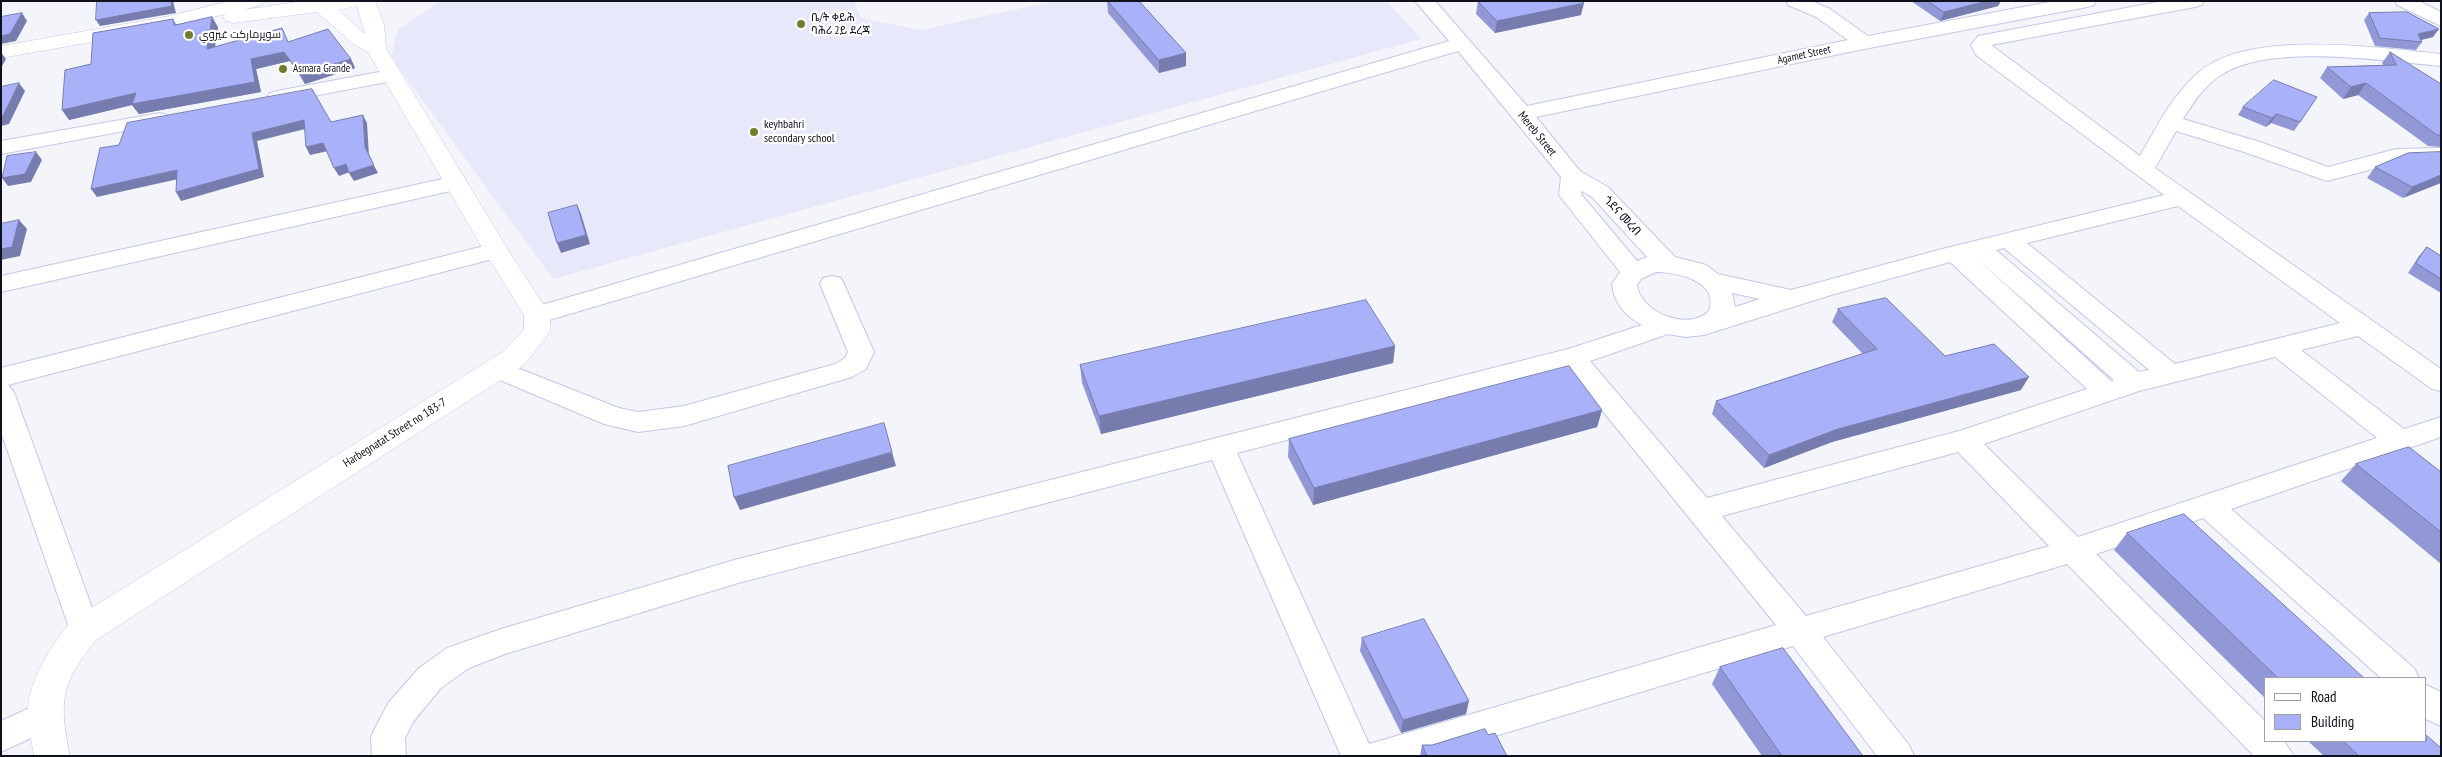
<!DOCTYPE html>
<html>
<head>
<meta charset="utf-8">
<style>
  body { margin:0 }
  #map { position:relative; width:2442px; height:757px; overflow:hidden; background:#f4f5fb; font-family:"PT Sans Narrow",sans-serif }
  canvas { display:block }
  .frame { position:absolute; inset:0; border:2px solid #0f111c; pointer-events:none }
  .legend { position:absolute; left:2264px; top:677px; width:162px; height:65px; box-sizing:border-box; background:#fff; border:1px solid #9fa0a4; margin:0; padding:6px 9px; list-style:none; font-size:15px; color:#0f111c }
  .legend li { display:flex; align-items:center; gap:10px; height:25px }
  .legend b { width:25px; border:1px solid #9fa0a4 }
</style>
</head>
<body>
<div id="map">
<canvas width="2442" height="757"></canvas>
<div class="frame"></div>
<ul class="legend">
<li><b style="height:6px;background:#fff"></b>Road</li>
<li><b style="height:14px;background:#a9b1f8"></b>Building</li>
</ul>
</div>
<script>
const context = document.querySelector('canvas').getContext('2d');
context.lineJoin = 'round';
function paint(path, color) { context.fillStyle = color; context.fill(path, 'evenodd'); }
function trace(path, color, width, dash) { context.strokeStyle = color; context.lineWidth = width; context.lineCap = dash ? 'butt' : 'round'; context.setLineDash(dash || []); context.stroke(path); }
function drawText(font, color, halo, rows, align = 'center') {
  context.font = font + ' "PT Sans Narrow",Cairo,"Noto Sans Ethiopic",sans-serif'; context.lineWidth = 4.5; context.setLineDash([]); context.textBaseline = 'middle'; context.strokeStyle = halo; context.fillStyle = color; for (const [text, x, y, turn = 0] of rows) {
    context.save(); context.translate(x, y); context.rotate((+turn || 0) * Math.PI / 180); context.textAlign = isNaN(turn) ? turn : align; if (halo) context.strokeText(text, 0, 0); context.fillText(text, 0, 0); context.restore();
  }
}
paint(new Path2D(`
  M440 1H854L861 18 921 30 1054 1H1387L1421 39 553 279 391 57 398 30Z`), '#e7e9fa');
const minor = new Path2D(`
  M1415 1H1435L1527 106 1848 40 1816 17 1788 5 1786 1H1812L1830 9 1868 36 2055 1H2096L2094 5 2087 7 1864 49 1536 117 1580 171 1608 187 1675 257 1706 265 1718 274 1791 290 1942 249 2164 195 1976 55 1971 45 1978 36 2163 1H2204L2202 5 2195 7 1991 45 2140 156C2156 128 2173 94 2199 72 2250 29 2377 48 2441 54V66C2384 61 2272 43 2223 74 2205 84 2193 103 2183 119L2260 142 2328 167 2396 149 2441 148V162L2396 163 2327 181 2244 152 2176 131 2155 168 2441 369V391L2432 389 2358 336 2301 350 2404 429 2441 417V437L2231 509 2414 668 2419 678H2381L2203 518 2096 554 2266 722V741H2284L2294 756H2254L2067 564 1823 637 1909 745 1914 756H1877L1793 646 1429 756H1341L1212 460 738 583 505 654 469 668 441 688 413 722 405 738 406 756H372L371 737 376 726 389 702 419 668 447 648 501 629 738 559 1568 349 1642 325C1625 316 1614 303 1612 284L1620 272 1559 195 1561 177 1458 51 546 321 537 323 528 321 524 315 528 309 1449 41ZM1582 191 1592 197 1647 257 1637 261 1581 194ZM2178 206 2340 323 2175 364 2027 243ZM2004 248 2149 370 2139 372 1996 250ZM1974 256 2114 380 2111 381ZM1950 262 2087 389 1959 431 1707 498 1590 361 1668 334 1685 337 1704 335 1831 295ZM1656 272C1676 272 1720 281 1709 311 1688 332 1640 312 1637 285L1641 279ZM1732 293 1760 299 1735 307ZM2275 357 2377 438 2078 537 1984 444 2139 391ZM1567 367 1776 625 1369 744 1237 453ZM1958 452 2049 546 1806 616 1722 516Z
  M2395 1H2419L2441 12V26L2397 5Z
  M390 70 397 72 400 76 397 80 277 103 270 101 267 97 270 93 277 91Z
  M160 113 167 115 171 119 167 123 1 154V141Z
  M456 176 464 178 467 183 464 188 1 292V276Z
  M496 243 504 246 508 251 504 256 8 385 14 392 100 630 95 639 84 643 73 639 1 432V368Z
  M832 276 841 278 844 284 874 352 866 369 852 377 684 426 638 432 604 424 488 375 484 369 488 363 497 360 619 408 638 412 684 406 835 364 845 358 848 352 820 284 823 278Z
  M2426 685 2441 692V726L2426 719Z
  M45 701 57 706 61 716 57 726 1 752V721Z`);
const major = new Path2D(`
  M229 1H263L260 5 243 10 303 1H375L384 24 386 48 508 250 550 315V332L524 365 96 640C60 685 59 701 70 756H34C32 743 29 730 28 717 26 682 51 646 72 620L504 351 524 330V315L484 251 368 52 353 44 317 12 233 23 226 21 223 17 225 14 171 28 1 58V46L170 16ZM357 6 365 34 338 10Z`);
trace(minor, '#c3c7e8', 2);
trace(major, '#c3c7e8', 1);
paint(minor, '#fff');
paint(major, '#fff');
paint(new Path2D(`
  M1107 1H1139L1186 53V66L1159 73 1108 13Z
  M1478 1 1581 15 1495 33 1476 14Z
  M1911 1H2001L1998 6 1940 21Z
  M2369 13 2433 37 2421 40 2422 42 2416 50 2375 46 2364 20Z
  M173 19 176 24 218 27 215 47 289 42 351 59 355 68 305 84 290 61 256 69 261 92 139 114 132 105 69 120 91 64Z
  M2390 52 2441 84V147L2428 146 2358 95 2343 99 2320 78 2327 67 2383 65 2382 63Z
  M2317 97 2294 131 2271 123 2266 127 2238 115 2243 107Z
  M2441 152 2403 198 2367 178 2375 167Z
  M2427 247 2441 256V293L2408 273 2419 256Z
  M1838 309 1945 356 2021 390 1832 442 1764 468 1712 414 1716 401 1863 354 1832 322Z
  M1395 346 1393 363 1101 434 1082 383 1080 365Z
  M1602 410 1597 427 1313 505 1288 457 1289 439Z
  M2356 464 2441 472V564L2341 481Z
  M2127 533 2364 678H2266V699L2114 550Z
  M1362 638 1466 714 1401 733 1360 651Z
  M1720 667 1863 756H1762L1712 684Z
  M1488 735 1507 756H1420L1422 745H1432Z
  M2308 741H2426L2441 756H2324Z`), '#9198d5');
paint(new Path2D(`
  M171 1H173L176 13 100 26 96 20Z
  M1987 1H2001L1998 6 1940 21 1944 12Z
  M1584 3 1581 15 1495 33 1497 21Z
  M22 13 27 21 16 41 1 44V36Z
  M212 17 218 27 213 59 207 49Z
  M2439 29 2433 37 2416 41 2418 34Z
  M1 52 6 59 1 68Z
  M284 52 290 61 256 69 261 92 139 114 132 105 69 120 62 110 251 59Z
  M1186 53V66L1159 73V60Z
  M351 59 355 68 305 84 300 74Z
  M19 83 25 91 9 124 1 126V117Z
  M2366 83 2358 95 2343 99 2351 87Z
  M2277 114 2271 123 2266 127 2272 118Z
  M363 115 367 123 369 156 378 173 354 181 349 173 365 147Z
  M304 120 309 128 257 141 264 177 181 201 176 192 252 133Z
  M323 143 328 151 310 155 306 147Z
  M36 152 42 160 31 182 8 186 2 178Z
  M346 164 350 172 339 176 334 168Z
  M177 170 183 178 97 197 91 189Z
  M2441 175V183L2403 198 2412 187Z
  M577 205 581 214 590 244 561 253 557 243Z
  M19 220 27 229 20 256 1 260V249Z
  M1395 346 1393 363 1101 434 1099 416Z
  M2029 377 2021 390 1832 442 1764 468 1769 455 1838 429Z
  M1602 410 1597 427 1313 505 1314 488Z
  M892 452 896 466 740 510 734 497Z
  M1469 701 1466 714 1401 733 1403 720Z`), '#767cae');
const building = new Path2D(`
  M97 1H171L172 6 96 20Z
  M1108 1H1139L1186 53 1159 60Z
  M1478 1H1582L1584 3 1497 21Z
  M1928 1H1987L1944 12Z
  M2407 12 2439 29 2418 34 2422 42 2380 38 2369 13Z
  M22 13 10 34 1 36V17Z
  M212 17 207 49 282 28 288 42 328 29 351 59 300 74 284 52 251 59 255 82 132 104 136 93 62 110 65 70 91 64 93 33 173 19 174 25Z
  M2390 52 2441 84V135H2437L2366 83 2351 87 2327 67 2396 65Z
  M2274 80 2317 97 2300 122 2277 114 2272 118 2243 107Z
  M19 83 3 116 1 117V87Z
  M312 89 331 122 363 115 365 147 374 165 349 173 346 164 334 168 323 143 306 147 304 120 252 133 259 169 176 192 177 170 91 189 100 148 119 145 127 123Z
  M36 152 25 174 2 178 7 156Z
  M2441 152V175L2412 187 2375 167 2408 153Z
  M577 205 586 235 557 243 548 213Z
  M19 220 12 247 1 249V224Z
  M2427 247 2441 256V279L2416 263Z
  M1886 298 1945 356 1994 344 2029 377 1838 429 1769 455 1716 401 1877 349 1838 309Z
  M1366 300 1395 346 1099 416 1080 365Z
  M1569 366 1602 410 1314 488 1289 439Z
  M884 423 892 452 734 497 728 466Z
  M2409 447 2441 472V532L2356 464Z
  M2184 514 2364 678H2278L2127 533Z
  M1424 619 1469 701 1403 720 1362 638Z
  M1783 648 1863 756H1782L1720 667Z
  M1485 729 1488 735 1495 733 1507 756H1427L1422 745H1432Z
  M2426 735 2441 748V756H2359L2343 741H2426Z`);
paint(building, '#a9b1f8');
trace(building, '#767cae', 1);
for (const [x, y, r, color] of [
  [801,24,5,"#6f7e2c"],
  [189,35,5,"#6f7e2c"],
  [283,69,5,"#6f7e2c"],
  [754,132,5,"#6f7e2c"]
]) { const dot = new Path2D(); dot.arc(x, y, r, 0, 2 * Math.PI); context.fillStyle = color; context.fill(dot); trace(dot, '#fff', 2); }
drawText('11px', '#0f111c', '#fff', [
  ["ቤ/ት ቀይሕ",811,18],
  ["ባሕሪ 2ይ ደረጃ",811,31],
  ["سوپرمارکت غيروي",199,35],
  ["Asmara Grande",293,69]
], 'left');
drawText('11px', '#0f111c', '#fff', [
  ["Agamet Street",1804,55,-12]
]);
drawText('12px', '#0f111c', '#fff', [
  ["keyhbahri",764,125],
  ["secondary school",764,139]
], 'left');
drawText('12px', '#0f111c', '#fff', [
  ["Mereb Street",1537,134,51],
  ["ጎደና መረብ",1622,216,47],
  ["Harbegnatat Street no 183-7",395,433,-32]
]);
</script>
</body>
</html>
